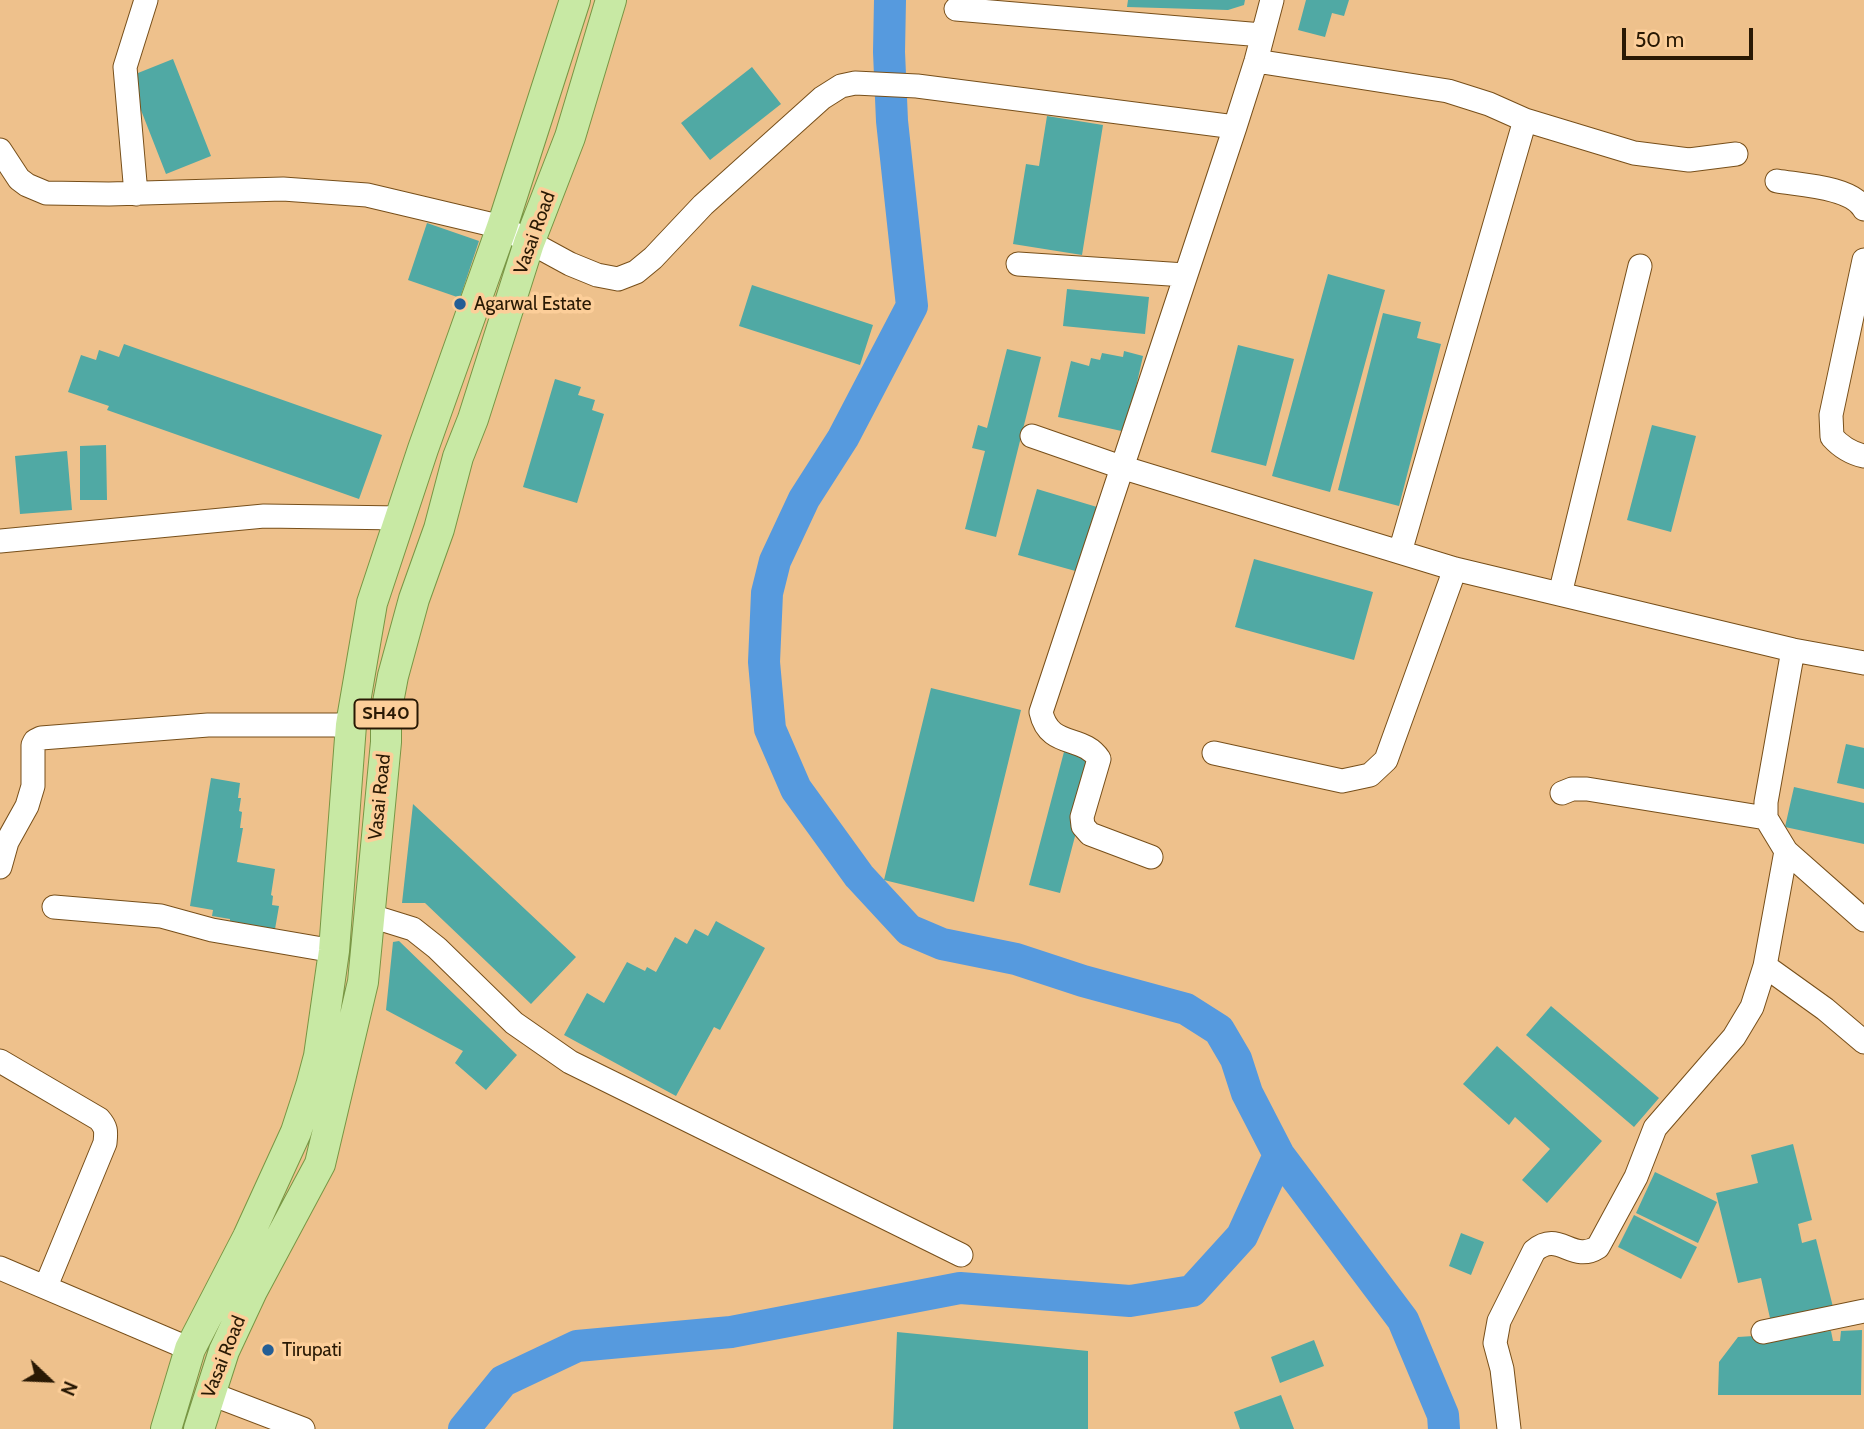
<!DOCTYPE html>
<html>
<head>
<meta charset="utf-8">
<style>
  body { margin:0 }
  #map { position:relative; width:1864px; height:1429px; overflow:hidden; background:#eec18c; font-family:Cabin,sans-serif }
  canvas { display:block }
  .north { position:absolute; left:14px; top:1345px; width:70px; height:70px; -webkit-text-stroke:5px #fcce99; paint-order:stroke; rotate:113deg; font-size:19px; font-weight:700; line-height:28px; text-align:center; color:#291904 }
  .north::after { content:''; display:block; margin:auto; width:24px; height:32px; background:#291904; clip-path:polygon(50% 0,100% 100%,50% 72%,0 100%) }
  .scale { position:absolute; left:1622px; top:28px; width:131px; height:32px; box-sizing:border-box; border:4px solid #291904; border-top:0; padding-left:9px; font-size:21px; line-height:24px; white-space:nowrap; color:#291904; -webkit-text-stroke:5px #fcce99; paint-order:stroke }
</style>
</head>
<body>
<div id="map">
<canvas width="1864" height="1429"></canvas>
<div class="north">N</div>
<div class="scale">50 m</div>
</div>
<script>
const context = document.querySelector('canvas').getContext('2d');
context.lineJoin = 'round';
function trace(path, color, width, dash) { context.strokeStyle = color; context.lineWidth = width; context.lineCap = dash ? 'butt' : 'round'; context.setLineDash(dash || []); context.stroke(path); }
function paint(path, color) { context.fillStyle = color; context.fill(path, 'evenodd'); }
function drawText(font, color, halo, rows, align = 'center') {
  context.font = font + ' Cabin,sans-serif'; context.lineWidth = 7; context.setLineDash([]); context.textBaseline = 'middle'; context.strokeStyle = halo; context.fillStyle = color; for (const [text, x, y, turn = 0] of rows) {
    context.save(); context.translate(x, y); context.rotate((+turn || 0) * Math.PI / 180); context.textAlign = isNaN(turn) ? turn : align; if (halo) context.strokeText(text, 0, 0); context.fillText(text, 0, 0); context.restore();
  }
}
trace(new Path2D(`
  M890 0 889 52 892 121 912 306 843 438 804 499 775 561 767 593 764 662 770 729 796 789 859 876 909 930 942 944 1016 959 1083 981 1186 1009 1219 1030 1236 1059 1247 1093 1279 1155 1403 1320 1443 1415 1444 1429
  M464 1429 503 1381 577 1346 731 1332 960 1288 1130 1301 1192 1291 1242 1236 1279 1155`), '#569ade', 32);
paint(new Path2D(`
  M1128 0H1245L1244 5 1228 10 1127 7Z
  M1306 0H1349L1344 16 1332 13 1325 37 1298 30Z
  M173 59 211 156 166 174 128 77Z
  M752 67 781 104 710 160 681 123Z
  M1047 116 1103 125 1082 255 1013 244 1026 164 1039 166Z
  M427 223 479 241 460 298 408 280Z
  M1328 274 1385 290 1330 492 1272 476Z
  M752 285 873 325 860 365 739 326Z
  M1067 289 1149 297 1145 334 1063 326Z
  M1383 313 1421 322 1417 338 1441 344 1399 506 1338 490Z
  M124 344 382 435 359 499 107 410 109 406 68 392 81 355 96 360 99 350 119 357Z
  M1238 345 1294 359 1266 466 1211 452Z
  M1007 349 1041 357 996 537 965 529 985 451 972 448 978 425 987 428Z
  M1124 351 1143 356 1126 432 1058 417 1071 361 1089 366 1091 358 1100 360 1102 353 1123 357Z
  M555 379 581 387 578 395 595 400 592 410 604 414 577 503 523 487Z
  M1652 425 1696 436 1671 532 1627 520Z
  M106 445 107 500H80V446Z
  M67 451 72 510 20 514 15 456Z
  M1037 489 1097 507 1079 572 1018 555Z
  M1254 559 1373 592 1354 660 1235 627Z
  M931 688 1021 710 974 902 884 880Z
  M1846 744 1864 748V789L1837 783Z
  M1065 748 1096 757 1060 893 1029 885Z
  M211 778 240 783 238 798H241L239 811 242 812 240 828H243L237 862 275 869 271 895 273 896 272 905 279 906 274 935 230 923V919L212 916 213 910 190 906Z
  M1794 787 1864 803V844L1785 827Z
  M413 804 576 957 531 1004 425 903H402Z
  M716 921 765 948 720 1030 714 1027 676 1096 564 1035 587 993 604 1003 627 962 645 971 647 967 656 972 675 937 687 944 695 929 708 936Z
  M399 941 517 1055 486 1090 455 1063 463 1051 386 1010 393 942Z
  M1551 1006 1659 1098 1634 1127 1526 1035Z
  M1497 1046 1602 1141 1547 1203 1522 1180 1550 1149 1515 1117 1509 1125 1463 1084Z
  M1793 1144 1812 1220 1798 1224 1802 1243 1816 1239 1834 1311 1772 1327 1761 1278 1738 1283 1716 1193 1758 1183 1751 1155Z
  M1655 1172 1717 1202 1698 1243 1636 1213Z
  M1634 1215 1697 1247 1681 1279 1618 1247Z
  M1461 1233 1484 1242 1471 1275 1449 1266Z
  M1862 1330 1861 1395H1718L1719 1362 1738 1337 1831 1331 1833 1341H1840L1841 1331Z
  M897 1332 1088 1351V1429H893Z
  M1314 1340 1324 1366 1280 1383 1271 1357Z
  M1281 1395 1294 1429H1240L1234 1412Z`), '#50a9a4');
const minor = new Path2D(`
  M956 9 1262 35
  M1256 61 1448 91 1489 104 1525 120 1634 153 1689 160 1736 154
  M0 150 19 179 27 185 46 193 109 194 283 189 367 195 502 227 570 264 597 275 618 279 636 272 653 258 703 205 822 98 841 86 855 83 917 86 1235 127
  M1777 181C1800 185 1852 187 1864 209
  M136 194 125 67 146 0
  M1864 260 1831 415 1832 437C1841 447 1850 453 1864 456
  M1018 264 1185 275
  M1032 436 1121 467 1455 569 1793 650 1864 663
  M0 541 264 516 401 518
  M1400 552 1525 120
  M1560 594 1640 266
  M1793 650 1766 802V818L1786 851 1864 920
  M1214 753 1342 781 1370 775 1386 760 1455 569
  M1562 793 1572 789H1587L1766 818
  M1151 857 1090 834 1083 826 1082 817 1099 759C1083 734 1049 749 1041 712L1235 127 1256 61 1272 0
  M0 867 7 842 27 806 33 786V745L35 741 41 738 208 725H351
  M54 907 161 916 212 930 334 951
  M368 915 413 929 437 948 514 1023 570 1062 961 1255
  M1765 966 1825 1009 1864 1042
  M0 1061 99 1119C107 1128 106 1132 105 1143L46 1286
  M0 1268 190 1349
  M1763 1332 1864 1311
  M209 1393 303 1429
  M1509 1429 1502 1369 1495 1343 1499 1321 1534 1251C1559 1229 1572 1264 1598 1247L1636 1177 1655 1128 1734 1037 1752 1007 1765 966 1786 851`);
const major = new Path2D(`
  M166 1429 190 1349 248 1237 296 1132 311 1086 319 1056 334 951 351 725 372 603 423 449 502 227 575 0
  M199 1429 224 1351 252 1291 320 1164 363 982 386 742V713L393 676 414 599 439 529 458 457 473 419 529 243 570 137 611 0`);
trace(minor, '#774f1a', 25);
trace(major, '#789644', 32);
trace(minor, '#fff', 23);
trace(major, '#c8e9a4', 30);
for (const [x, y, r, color] of [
  [460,304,7,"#245e95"],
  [268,1350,7,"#245e95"]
]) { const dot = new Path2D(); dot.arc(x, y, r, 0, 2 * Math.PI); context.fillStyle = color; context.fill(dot); trace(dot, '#fcce99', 2.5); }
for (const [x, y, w] of [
  [386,714,63]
]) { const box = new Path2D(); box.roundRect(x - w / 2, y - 14.5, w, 29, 5); context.fillStyle = '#fcce99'; context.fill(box); trace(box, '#291904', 2); }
drawText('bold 18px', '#291904', null, [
  ["SH40",386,714]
]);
drawText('19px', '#291904', '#fcce99', [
  ["Vasai Road",535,233,-70],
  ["Vasai Road",380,797,-84],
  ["Vasai Road",224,1357,-68]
]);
drawText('19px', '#291904', '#fcce99', [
  ["Agarwal Estate",474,304],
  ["Tirupati",282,1350]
], 'left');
</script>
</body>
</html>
